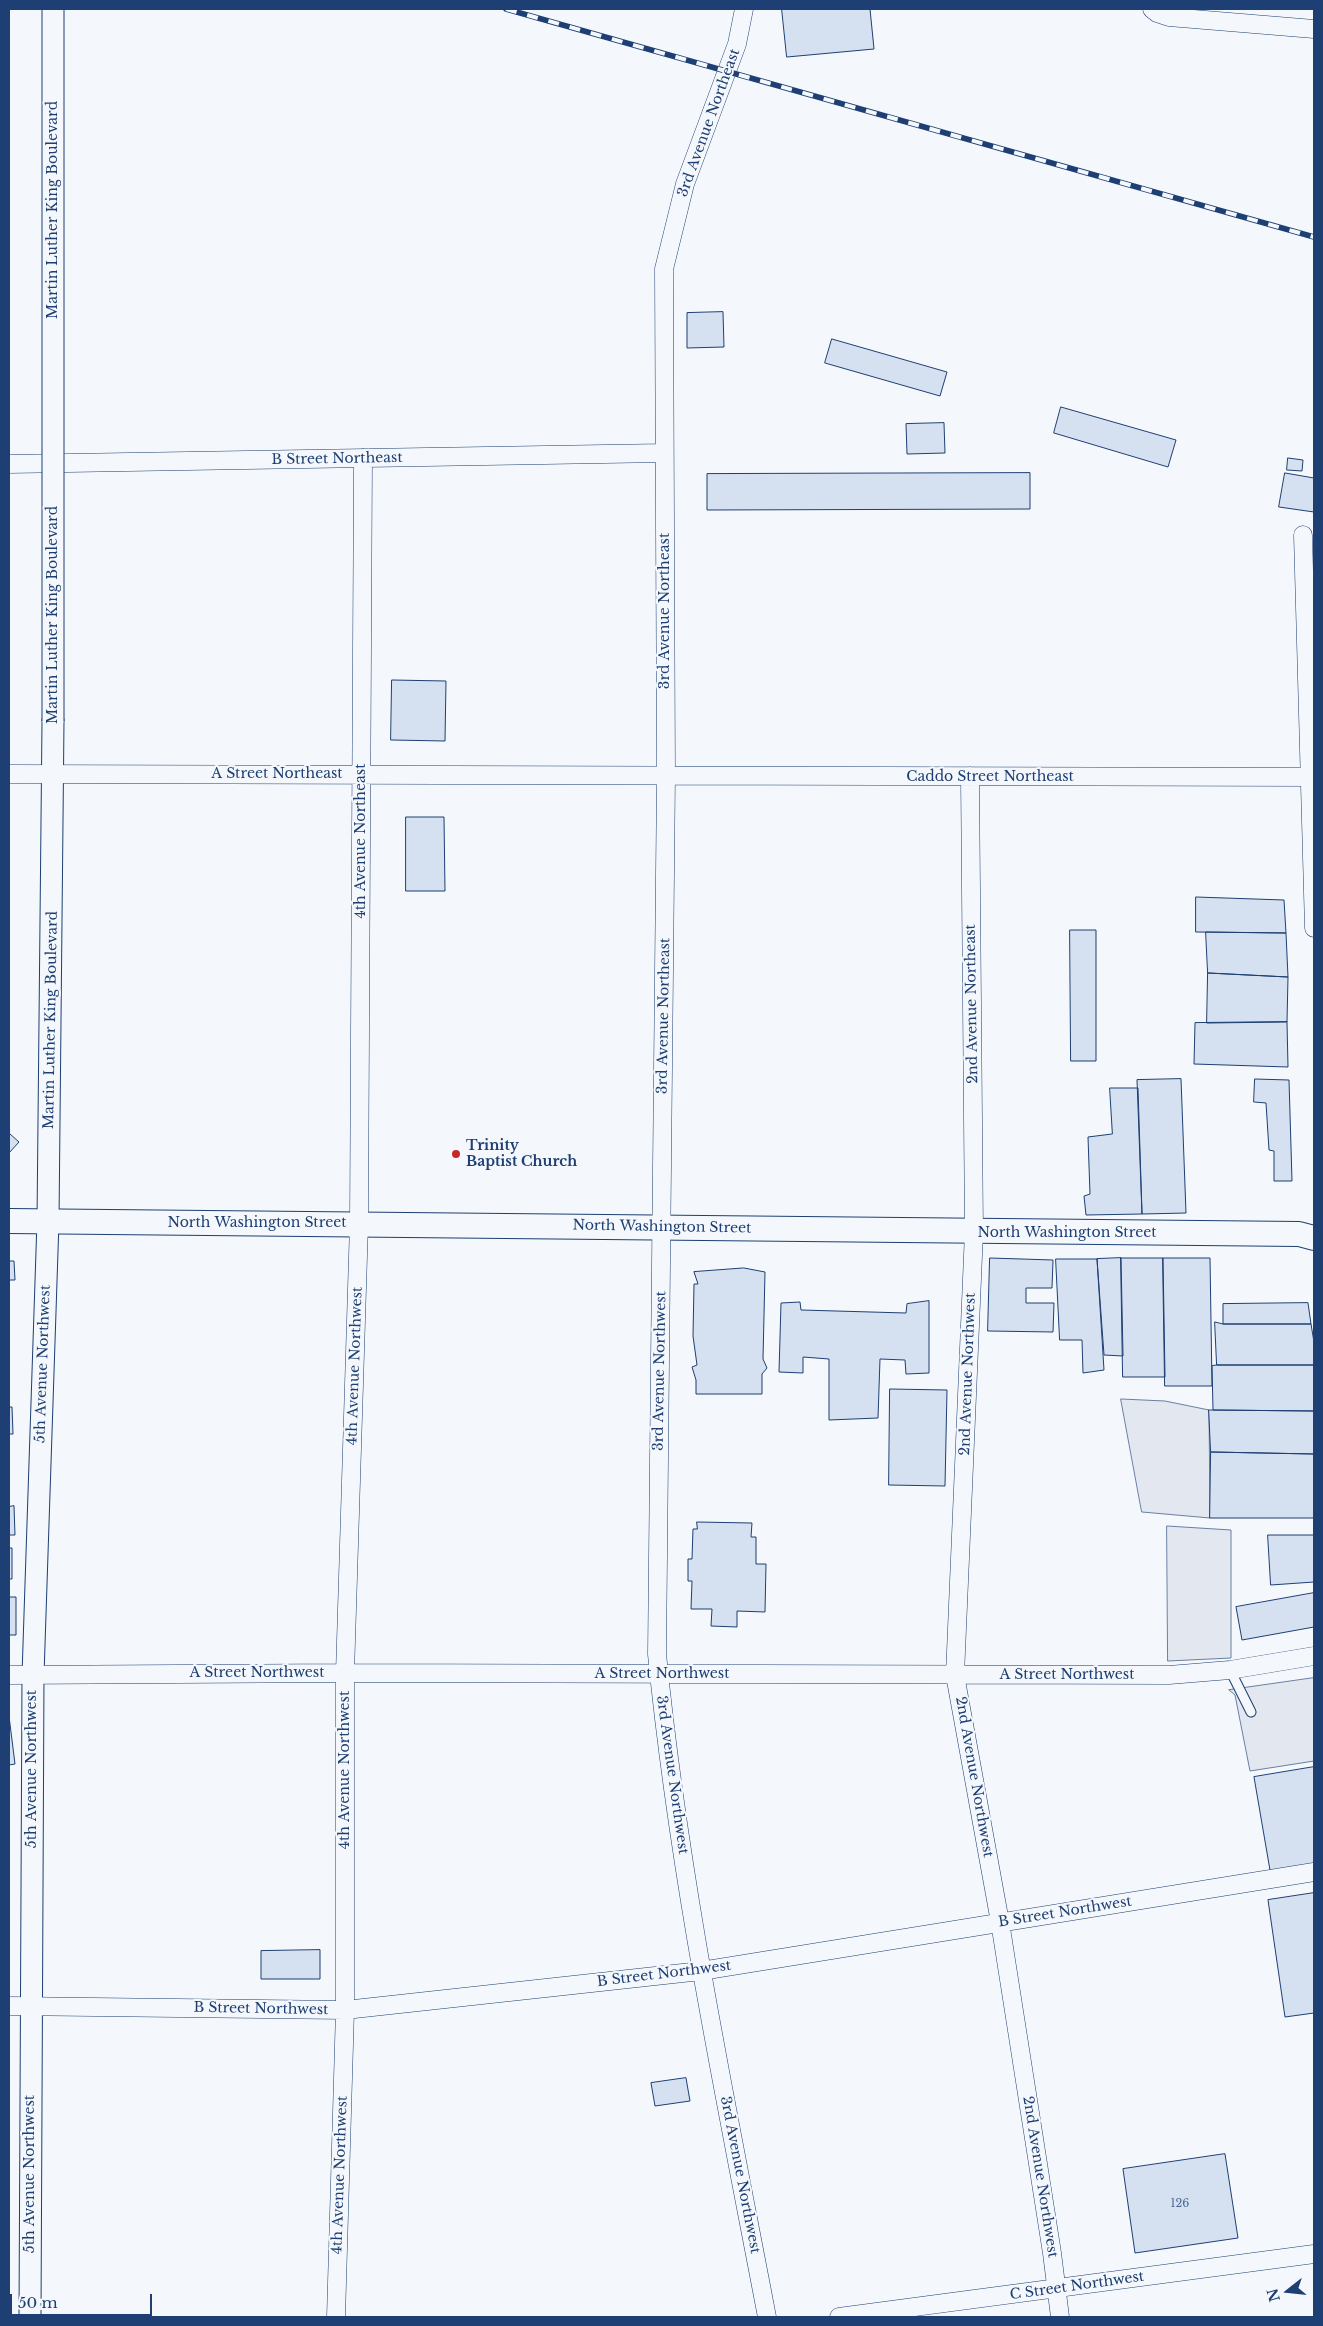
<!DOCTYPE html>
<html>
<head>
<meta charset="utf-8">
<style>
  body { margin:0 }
  #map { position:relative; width:1323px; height:2326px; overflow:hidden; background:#f4f7fb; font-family:"Libre Baskerville",serif }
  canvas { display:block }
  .frame { position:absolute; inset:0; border:10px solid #1d3f73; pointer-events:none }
  .north { position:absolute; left:1263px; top:2266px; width:50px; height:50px; -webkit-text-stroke:4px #f4f7fb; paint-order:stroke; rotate:254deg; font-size:14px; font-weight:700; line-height:20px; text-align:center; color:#1d3f73 }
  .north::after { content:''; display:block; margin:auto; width:18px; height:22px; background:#1d3f73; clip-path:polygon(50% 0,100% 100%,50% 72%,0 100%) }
  .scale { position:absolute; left:10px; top:2294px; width:142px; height:22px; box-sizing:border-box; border:2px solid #1d3f73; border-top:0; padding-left:6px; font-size:15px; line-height:18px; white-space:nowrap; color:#1d3f73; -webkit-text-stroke:4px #f4f7fb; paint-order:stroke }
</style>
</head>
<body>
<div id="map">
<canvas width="1323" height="2326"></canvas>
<div class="frame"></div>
<div class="north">N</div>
<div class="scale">50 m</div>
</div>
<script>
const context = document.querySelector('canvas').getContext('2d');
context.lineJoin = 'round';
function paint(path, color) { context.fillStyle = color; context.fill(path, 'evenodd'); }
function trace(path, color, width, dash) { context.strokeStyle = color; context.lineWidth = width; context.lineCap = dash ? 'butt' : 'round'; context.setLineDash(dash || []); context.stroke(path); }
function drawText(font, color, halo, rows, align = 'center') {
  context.font = font + ' "Libre Baskerville",serif'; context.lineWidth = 4; context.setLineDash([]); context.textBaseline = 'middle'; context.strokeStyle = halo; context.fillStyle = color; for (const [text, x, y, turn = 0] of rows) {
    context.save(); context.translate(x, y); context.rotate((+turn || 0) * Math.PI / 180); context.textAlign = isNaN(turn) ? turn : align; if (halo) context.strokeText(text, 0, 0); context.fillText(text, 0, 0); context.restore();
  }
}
const parking = new Path2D(`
  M1121 1399 1165 1401 1209 1410 1210 1518 1142 1512Z
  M1167 1526 1231 1530V1658L1168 1661Z
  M1314 1678V1761L1250 1771 1235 1695 1229 1690Z`);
paint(parking, '#e3e8f0');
trace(parking, '#687fa3', 1);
const building = new Path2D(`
  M782 9H870L874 49 787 57Z
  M723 312 724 347 687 348V313Z
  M832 339 947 372 940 396 825 363Z
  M1061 407 1176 440 1168 467 1054 433Z
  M944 423 945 453 907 454 906 424Z
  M1288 458 1303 460 1302 471 1287 470Z
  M1030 473V509L707 510V474Z
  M1285 473 1314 478V512L1279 507Z
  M392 680 446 681 445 741 391 740Z
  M406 817H444L445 891H406Z
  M1196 897 1284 900 1286 933 1196 932Z
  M1070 930H1096V1061H1071Z
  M1206 932 1286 933 1288 977 1208 973Z
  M1208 973 1288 977 1287 1022 1207 1023Z
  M1287 1022 1288 1067 1194 1064 1195 1023Z
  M1181 1079 1186 1213 1142 1214 1137 1080Z
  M1255 1079 1289 1080 1292 1181H1274V1151L1269 1150 1266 1103 1254 1102Z
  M1110 1088H1138L1142 1214 1086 1215 1084 1196 1090 1194 1088 1137 1112 1134Z
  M10 1134 19 1142 9 1153V1136Z
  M990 1258 1053 1260 1052 1288H1026V1303H1054L1053 1332 988 1331Z
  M1121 1258H1163L1165 1377H1123Z
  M1121 1258 1123 1356 1104 1355 1097 1259Z
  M1163 1258H1210L1212 1386H1165Z
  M1056 1259H1097L1104 1370 1083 1373 1082 1340H1060Z
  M9 1261H14L15 1280H9Z
  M744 1268 765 1272 763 1359 767 1368 762 1374V1394H696V1380L692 1367 697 1365 693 1336 694 1284H698L694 1272Z
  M929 1301V1373L906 1374 905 1360 880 1359 878 1418 829 1420V1359L803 1357V1373L779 1372 781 1303 800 1302 801 1310 906 1313 907 1304Z
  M1308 1303 1311 1324H1223V1304Z
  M1215 1322 1223 1324H1311L1314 1342V1365H1217Z
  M1217 1365H1314V1411L1213 1410 1212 1366Z
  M890 1389 947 1390 945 1486 889 1485Z
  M9 1407H12L13 1434H9Z
  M1209 1410 1314 1411V1454L1211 1452Z
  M1211 1452 1314 1454V1518H1210Z
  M14 1506 15 1535H9V1507Z
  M697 1522 752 1523 751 1537H756V1564H766L765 1612 737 1611V1627L711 1626 712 1609H691L692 1581H688V1559H692L693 1529H697Z
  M1268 1535H1314V1582L1271 1585Z
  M9 1548H12V1579H9Z
  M1314 1593V1627L1242 1640 1236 1607Z
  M9 1597H16V1635H9Z
  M9 1716 15 1764 9 1765Z
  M1314 1767V1869L1271 1876 1254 1777Z
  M1314 1893V2013L1285 2017 1268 1900Z
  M320 1950V1979H261V1951Z
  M686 2078 690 2101 655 2106 651 2083Z
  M1225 2154 1238 2238 1135 2253 1123 2169Z`);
paint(building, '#d5e0f0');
trace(building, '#1d3f73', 1);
const service = new Path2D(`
  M1230 1670 1251 1712`);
const minor = new Path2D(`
  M744 9 737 44 685 184 664 269 666 776 657 1654C679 1877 725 2097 767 2317
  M1152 9 1157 13 1169 17 1314 29
  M9 464 664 453
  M1303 535 1314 928
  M9 774 1314 777
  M970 776 974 1232 955 1675 1000 1922 1052 2253 1060 2317
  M9 1675 345 1673 1169 1675 1230 1670 1314 1656
  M9 2006 345 2010 701 1971 1314 1872
  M336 2317 345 2010V1673L359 1224 363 458
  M839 2317 1314 2254`);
const tertiary = new Path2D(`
  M30 2317 33 1675 48 1221 53 721`);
const secondary = new Path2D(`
  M9 1221 1299 1234 1314 1238`);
trace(service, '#1d3f73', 11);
trace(minor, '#1d3f73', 19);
trace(tertiary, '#1d3f73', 23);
trace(secondary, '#1d3f73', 26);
trace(service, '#f4f7fb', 9);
trace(minor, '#f4f7fb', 18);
trace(tertiary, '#f4f7fb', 21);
trace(secondary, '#f4f7fb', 24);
const rail = new Path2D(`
  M506 9 1314 237`);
trace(rail, '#1d3f73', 5.5);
trace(rail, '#f4f7fb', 4, [11]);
const tertiaryBridge = new Path2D(`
  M53 9V721`);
trace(tertiaryBridge, '#1d3f73', 23, []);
trace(tertiaryBridge, '#f4f7fb', 21);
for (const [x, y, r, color] of [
  [456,1154,5,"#c62828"]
]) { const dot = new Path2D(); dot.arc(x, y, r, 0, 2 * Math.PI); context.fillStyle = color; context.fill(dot); trace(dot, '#f4f7fb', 2); }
drawText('11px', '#4b6792', null, [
  ["126",1180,2204]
]);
drawText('14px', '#1d3f73', '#f4f7fb', [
  ["3rd Avenue Northeast",709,123,-70],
  ["Martin Luther King Boulevard",53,210,-90],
  ["B Street Northeast",337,459,-1],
  ["3rd Avenue Northeast",665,611,-90],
  ["Martin Luther King Boulevard",53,615,-90],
  ["A Street Northeast",277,774],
  ["Caddo Street Northeast",990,777],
  ["4th Avenue Northeast",361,841,-90],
  ["2nd Avenue Northeast",972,1004,-91],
  ["3rd Avenue Northeast",664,1016,-89],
  ["Martin Luther King Boulevard",51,1020,-89],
  ["North Washington Street",257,1223],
  ["North Washington Street",662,1227,1],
  ["North Washington Street",1067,1233],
  ["5th Avenue Northwest",43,1364,-88],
  ["4th Avenue Northwest",355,1366,-88],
  ["3rd Avenue Northwest",660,1371,-89],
  ["2nd Avenue Northwest",968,1374,-88],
  ["A Street Northwest",257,1673],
  ["A Street Northwest",662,1674],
  ["A Street Northwest",1067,1675],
  ["5th Avenue Northwest",32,1769,-90],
  ["4th Avenue Northwest",345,1770,-90],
  ["3rd Avenue Northwest",672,1775,82],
  ["2nd Avenue Northwest",974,1777,80],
  ["B Street Northwest",1065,1912,-9],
  ["B Street Northwest",664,1974,-7],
  ["B Street Northwest",261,2009,1],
  ["5th Avenue Northwest",30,2174,-90],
  ["4th Avenue Northwest",340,2175,-88],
  ["3rd Avenue Northwest",740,2175,79],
  ["2nd Avenue Northwest",1040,2177,81],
  ["C Street Northwest",1077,2286,-8]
]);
drawText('bold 14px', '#1d3f73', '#f4f7fb', [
  ["Trinity",466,1146],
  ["Baptist Church",466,1162]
], 'left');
</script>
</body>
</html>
